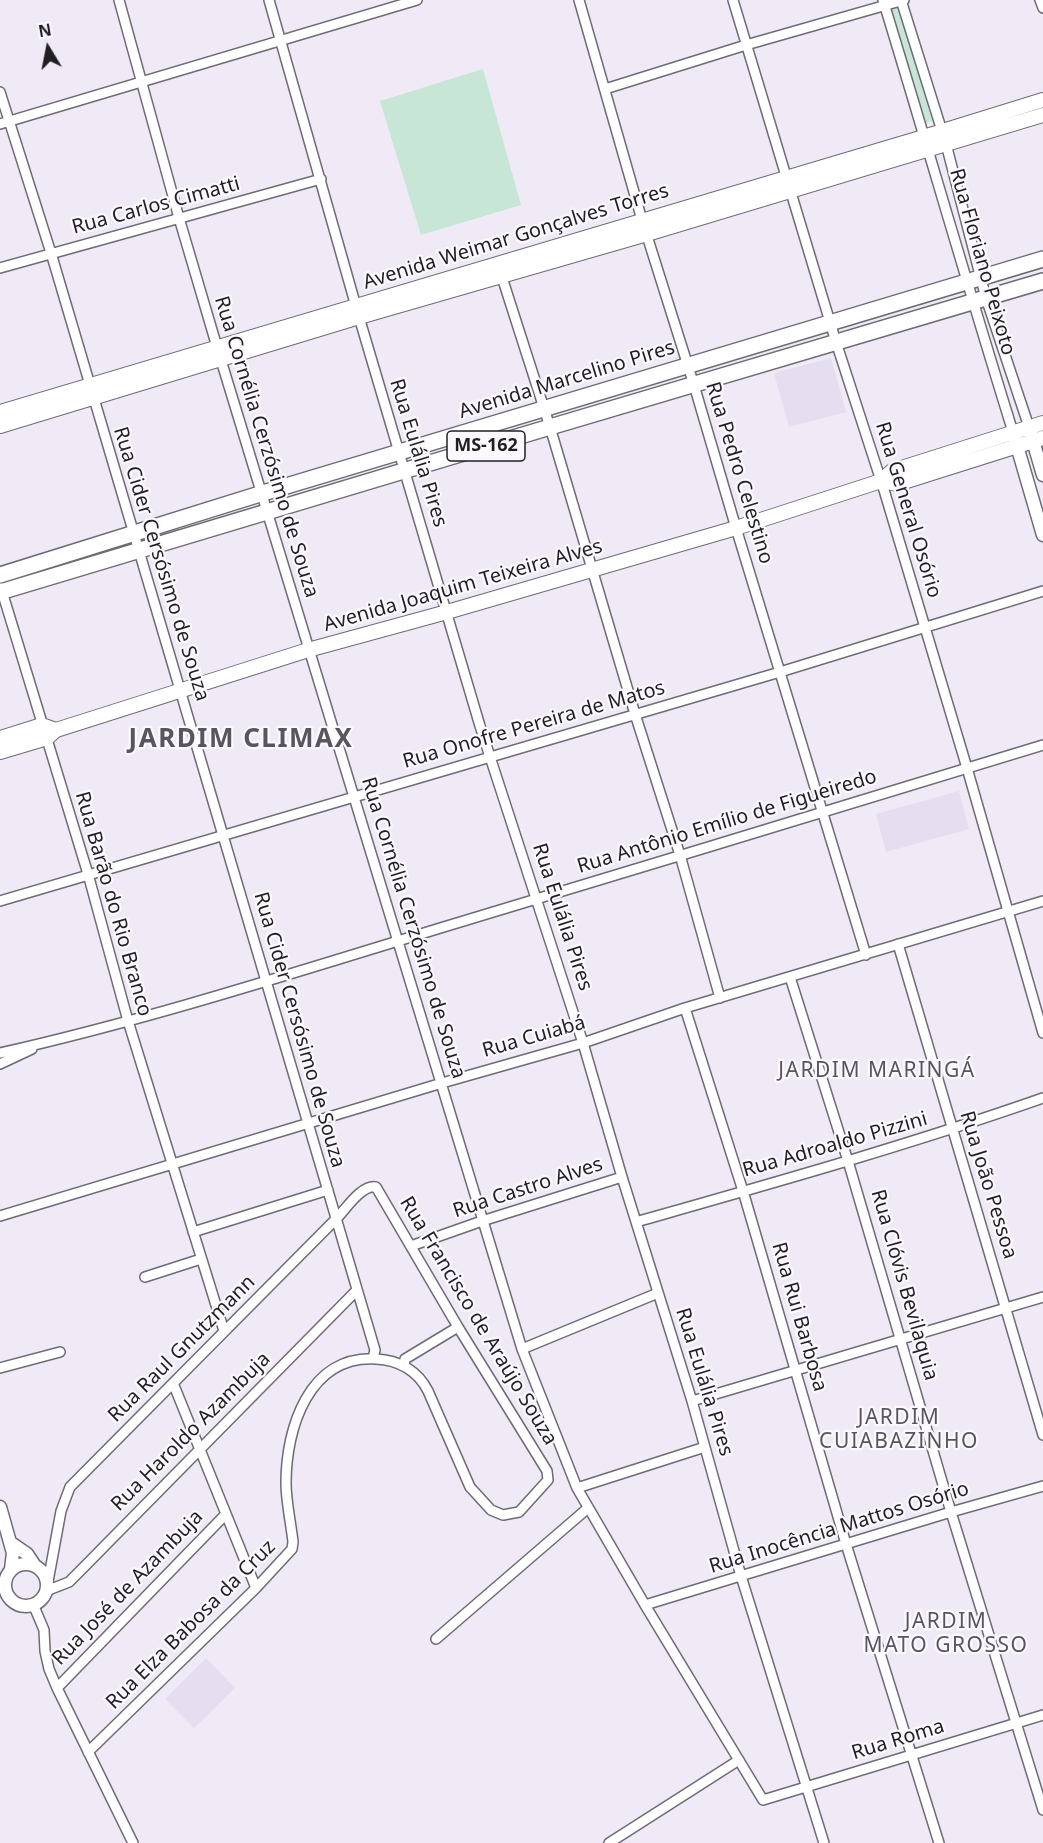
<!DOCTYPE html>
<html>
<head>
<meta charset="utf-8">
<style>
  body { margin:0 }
  #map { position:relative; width:1043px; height:1843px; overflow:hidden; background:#efeaf6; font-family:"Noto Sans",sans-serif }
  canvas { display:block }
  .north { position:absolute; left:18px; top:18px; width:60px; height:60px; -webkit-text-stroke:4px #fbf9fe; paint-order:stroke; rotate:350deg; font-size:16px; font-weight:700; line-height:24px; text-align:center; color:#211f23 }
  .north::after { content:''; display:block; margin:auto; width:21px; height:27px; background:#211f23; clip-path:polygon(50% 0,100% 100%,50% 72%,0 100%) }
</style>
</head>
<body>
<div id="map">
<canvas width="1043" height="1843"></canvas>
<div class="north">N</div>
</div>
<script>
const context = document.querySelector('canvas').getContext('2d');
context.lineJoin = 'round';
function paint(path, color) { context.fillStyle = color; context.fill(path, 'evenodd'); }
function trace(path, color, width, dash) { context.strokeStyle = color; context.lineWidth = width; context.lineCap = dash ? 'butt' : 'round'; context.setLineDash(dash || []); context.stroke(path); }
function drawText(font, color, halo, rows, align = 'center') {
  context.font = font + ' "Noto Sans",sans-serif'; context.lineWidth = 4.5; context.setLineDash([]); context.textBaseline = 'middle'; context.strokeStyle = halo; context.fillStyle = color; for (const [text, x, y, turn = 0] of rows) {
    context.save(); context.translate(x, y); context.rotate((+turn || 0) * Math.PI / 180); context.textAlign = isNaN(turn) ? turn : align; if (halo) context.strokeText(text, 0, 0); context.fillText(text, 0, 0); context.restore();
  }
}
paint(new Path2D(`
  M831 358 846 412 789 427 774 373Z
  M959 791 969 829 886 852 876 814Z
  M206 1658 235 1688 194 1728 165 1699Z`), '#e5def0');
paint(new Path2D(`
  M899 8 932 121 924 124 890 10Z
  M483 69 521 205 421 235 380 101Z`), '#c8e6d6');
const minor = new Path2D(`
  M119 0 179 218 217 347 522 1349 577 1488 645 1605 763 1800 1043 1715
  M269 0 359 317 480 726 583 1043 622 1177 692 1401 741 1576 824 1843
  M579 0 642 220 694 385 736 528 866 955
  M733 0 836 342 884 490 967 768 1043 1033
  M883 0C927 144 968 288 1013 432
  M901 0 946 144 986 298 1029 427
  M1040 0 1043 8
  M605 89 746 45 904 0
  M0 92 51 253 375 1350 373 1358
  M0 124 417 0
  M0 268 321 179
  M500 271 550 427 635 714 680 855 720 998
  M1 588 88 874 128 1021 224 1331
  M0 901 780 672 1043 591
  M898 944 1043 1435
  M790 977 848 1161 951 1512 1043 1810
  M685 1008 743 1191 846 1544 939 1843
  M0 1053C151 1019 299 971 447 926 646 866 844 806 1043 745
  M0 1064 32 1049
  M0 1216 442 1083 583 1043 685 1008 1043 901
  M636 1222C773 1183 909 1145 1043 1098
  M193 1232 328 1190
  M411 1246 482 1221 622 1177
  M145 1277 201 1259
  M522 1349 658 1293
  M404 1366 405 1359 458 1327
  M0 1368 60 1352
  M173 1383 256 1588
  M692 1401 1043 1297
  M577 1488 705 1447
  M47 1587 61 1511 70 1487 336 1219C346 1209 362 1184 376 1187L458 1327 547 1471 548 1480 519 1512 503 1515 491 1510 470 1487 428 1391C418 1371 399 1360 376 1359 309 1355 286 1428 286 1483 286 1502 291 1523 293 1542L292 1549 256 1588 88 1752
  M46 1591 69 1582 80 1571 357 1290
  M33 1604 44 1630 45 1651 49 1669 57 1688 133 1843
  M645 1605 951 1512 1043 1486
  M436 1639 588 1508
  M57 1688 226 1514
  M609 1843 739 1760`);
const tertiary = new Path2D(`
  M1029 427 1043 475
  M1015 439 1043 535
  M0 1507 13 1553 11 1569
  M11 1543 27 1554 35 1566
  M5 1585a21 21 0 1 1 42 0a21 21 0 1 1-42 0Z`);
const secondary = new Path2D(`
  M0 412 917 139 1043 100
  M0 426 359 317 647 234 1043 115
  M881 481 897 484 1043 438
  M0 738 42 725 56 730
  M0 752 47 738 56 730 308 650 447 612 736 528 881 481 892 471 1043 423`);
const primary = new Path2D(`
  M0 575 263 493 1043 259
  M0 592 550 427 1043 281`);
trace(minor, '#6f6b75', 12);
trace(tertiary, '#6f6b75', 15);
trace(secondary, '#6f6b75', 16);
trace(primary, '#6f6b75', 18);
trace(minor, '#fff', 9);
trace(tertiary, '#fff', 12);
trace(secondary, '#fff', 14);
trace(primary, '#fff', 15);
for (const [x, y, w] of [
  [486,446,78]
]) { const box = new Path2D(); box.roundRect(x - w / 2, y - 15, w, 30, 4.5); context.fillStyle = '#fbf9fe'; context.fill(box); trace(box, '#211f23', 1.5); }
drawText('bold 18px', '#211f23', null, [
  ["MS-162",486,446]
]);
drawText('20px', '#211f23', '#fbf9fe', [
  ["Rua Carlos Cimatti",156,206,-15],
  ["Avenida Weimar Gonçalves Torres",516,237,-17],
  ["Rua Floriano Peixoto",982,262,74],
  ["Avenida Marcelino Pires",567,380,-17],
  ["Rua Cornélia Cerzósimo de Souza",266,447,73],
  ["Rua Eulália Pires",418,453,73],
  ["Rua Pedro Celestino",739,473,73],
  ["Rua General Osório",908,510,73],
  ["Rua Cider Cersósimo de Souza",161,564,73],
  ["Avenida Joaquim Teixeira Alves",463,586,-16],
  ["Rua Onofre Pereira de Matos",534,725,-16],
  ["Rua Antônio Emílio de Figueiredo",727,822,-17],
  ["Rua Barão do Rio Branco",113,904,74],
  ["Rua Eulália Pires",562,917,72],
  ["Rua Cornélia Cerzósimo de Souza",413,928,73],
  ["Rua Cider Cersósimo de Souza",299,1030,74],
  ["Rua Cuiabá",534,1037,-16],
  ["Rua Adroaldo Pizzini",835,1145,-16],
  ["Rua João Pessoa",988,1185,73],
  ["Rua Castro Alves",528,1188,-18],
  ["Rua Clóvis Bevilaquia",904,1285,74],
  ["Rua Rui Barbosa",799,1317,74],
  ["Rua Francisco de Araújo Souza",478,1321,59],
  ["Rua Raul Gnutzmann",182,1349,-45],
  ["Rua Eulália Pires",704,1382,73],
  ["Rua Haroldo Azambuja",191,1432,-45],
  ["Rua Inocência Mattos Osório",839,1528,-17],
  ["Rua José de Azambuja",128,1588,-46],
  ["Rua Elza Babosa da Cruz",191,1625,-45],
  ["Rua Roma",898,1740,-17]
]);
context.letterSpacing = '1.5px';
drawText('21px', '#59555e', '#fbf9fe', [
  ["JARDIM MARINGÁ",877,1071],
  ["JARDIM",899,1418],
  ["CUIABAZINHO",899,1442],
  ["JARDIM",946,1622],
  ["MATO GROSSO",946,1646]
]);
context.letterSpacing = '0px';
context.letterSpacing = '1.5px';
drawText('bold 26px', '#59555e', '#fbf9fe', [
  ["JARDIM CLIMAX",241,740]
]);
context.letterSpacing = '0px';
</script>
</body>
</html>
